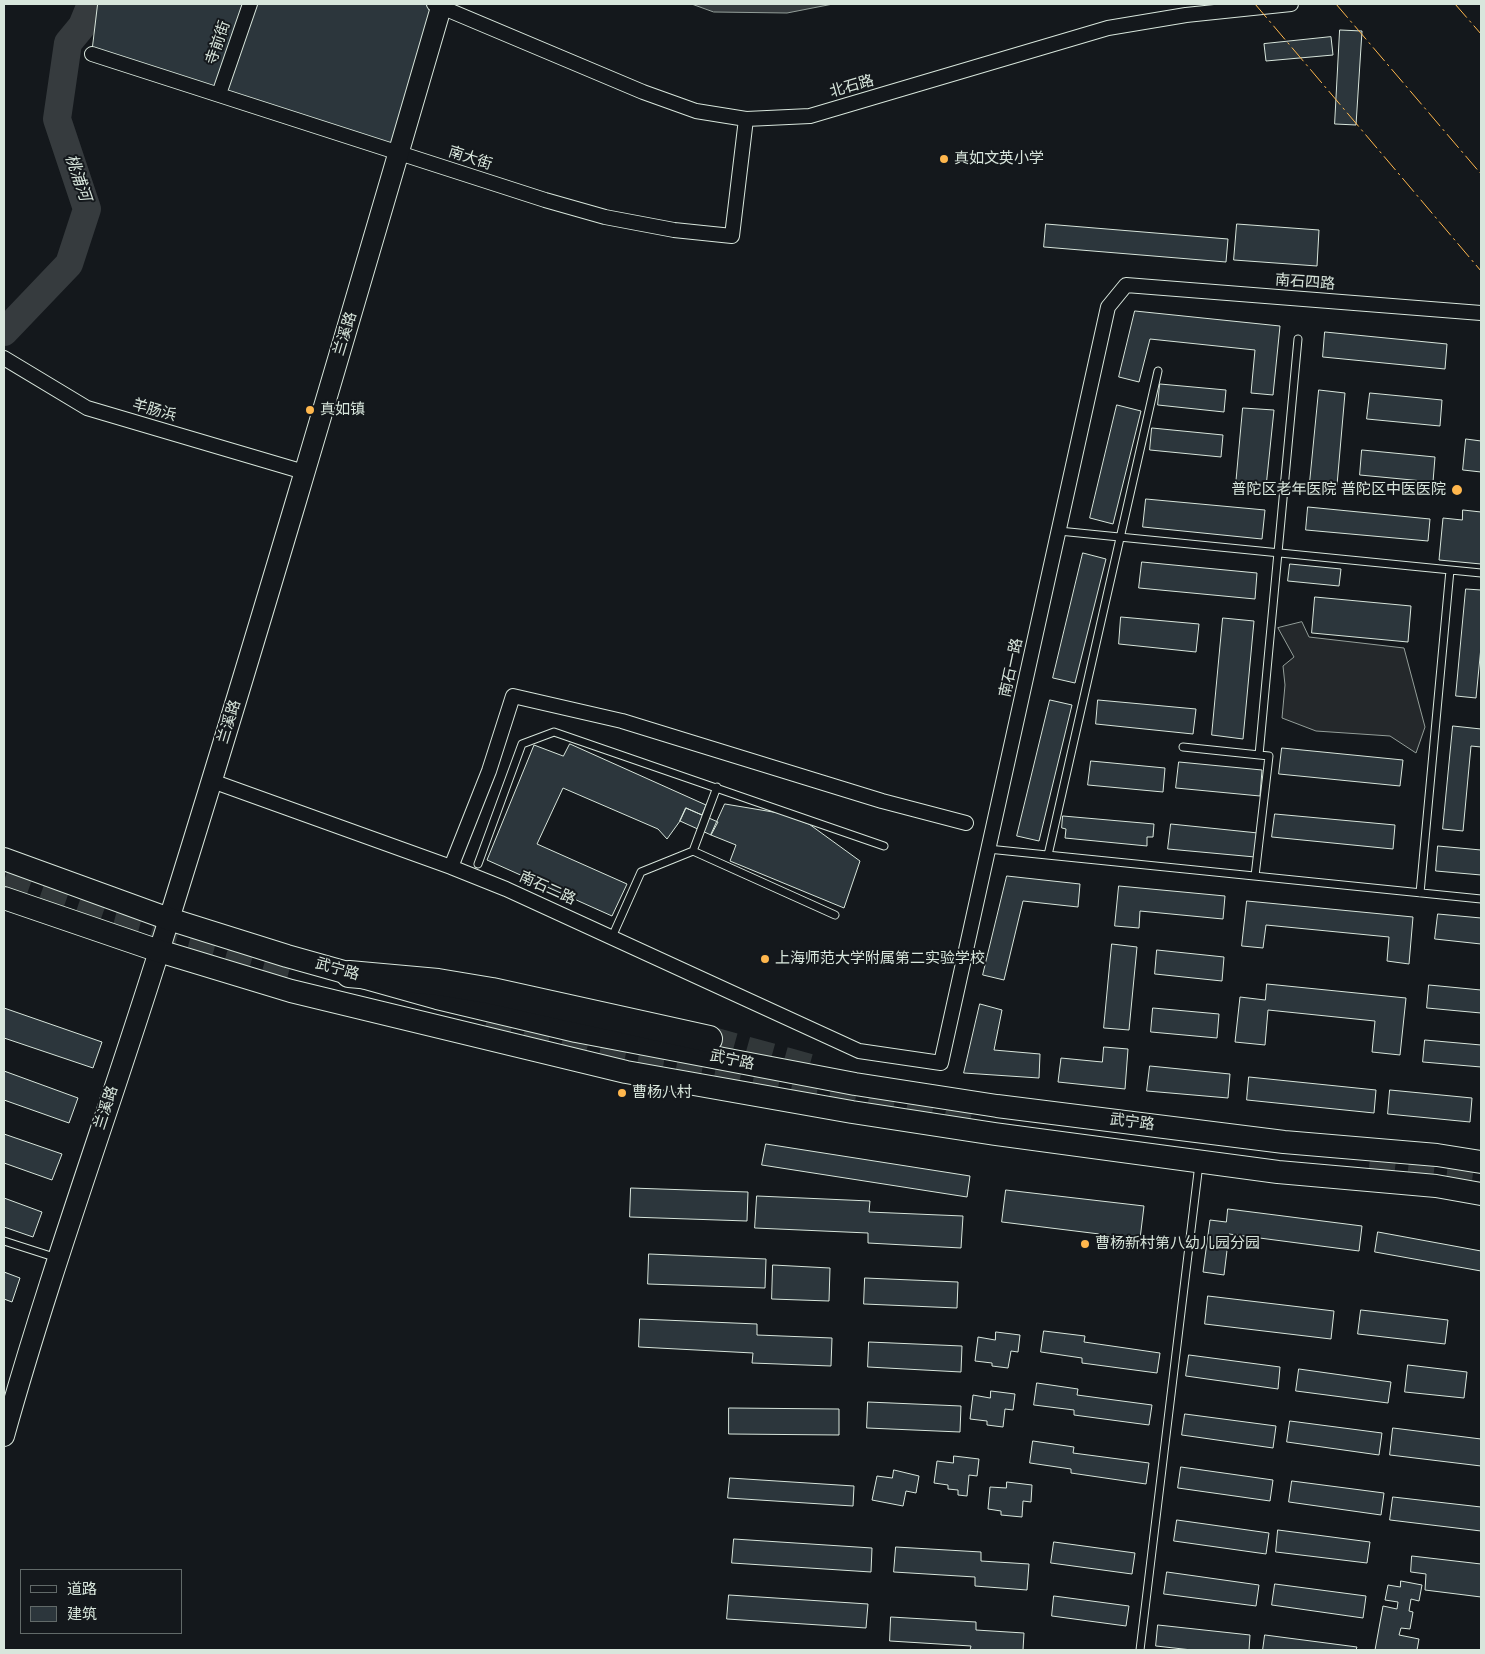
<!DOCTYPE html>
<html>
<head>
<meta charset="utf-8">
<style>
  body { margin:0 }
  #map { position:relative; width:1485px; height:1654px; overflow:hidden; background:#14181c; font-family:Jost,"Noto Sans SC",sans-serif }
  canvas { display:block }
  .frame { position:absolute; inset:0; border:5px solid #d8e6dc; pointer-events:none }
  .legend { position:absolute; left:20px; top:1569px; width:162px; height:65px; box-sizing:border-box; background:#14181c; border:1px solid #626a69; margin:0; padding:6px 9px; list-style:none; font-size:15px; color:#d8e6dc }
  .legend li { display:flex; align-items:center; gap:10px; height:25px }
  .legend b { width:25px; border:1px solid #626a69 }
</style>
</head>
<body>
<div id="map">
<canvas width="1485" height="1654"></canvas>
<div class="frame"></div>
<ul class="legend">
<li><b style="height:6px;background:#14181c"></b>道路</li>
<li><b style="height:14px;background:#2c363c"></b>建筑</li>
</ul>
</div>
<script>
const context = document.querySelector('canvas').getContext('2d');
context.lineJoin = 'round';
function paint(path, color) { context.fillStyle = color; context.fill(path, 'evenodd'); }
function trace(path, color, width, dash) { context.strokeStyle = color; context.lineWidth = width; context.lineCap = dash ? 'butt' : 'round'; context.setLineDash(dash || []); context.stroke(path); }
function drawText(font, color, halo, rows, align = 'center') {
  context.font = font + ' Jost,"Noto Sans SC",sans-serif'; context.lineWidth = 4; context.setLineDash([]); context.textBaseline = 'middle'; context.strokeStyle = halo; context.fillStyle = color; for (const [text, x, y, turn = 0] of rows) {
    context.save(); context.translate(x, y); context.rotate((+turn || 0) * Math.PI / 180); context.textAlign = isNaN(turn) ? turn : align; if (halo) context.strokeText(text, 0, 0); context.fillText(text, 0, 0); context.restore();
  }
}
const parking = new Path2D(`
  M1302 622 1309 637 1404 648 1425 727 1416 753 1390 736 1316 731 1282 718 1285 685 1283 666 1294 657 1278 628Z`);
paint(parking, '#24282b');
trace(parking, '#939e99', 1);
const water = new Path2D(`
  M692 4H833L787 13 714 12Z`);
paint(water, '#363b3e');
trace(water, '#939e99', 1);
trace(new Path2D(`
  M4 332 69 264 87 209 57 119 68 43 82 26 91 4`), '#363b3e', 28);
const building = new Path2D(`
  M98 4H250L219 94 92 54Z
  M250 4H433L400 153 219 94Z
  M1340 30 1362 31 1356 125 1335 124Z
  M1331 37 1333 55 1266 61 1264 44Z
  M1046 224 1228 239 1226 262 1044 247Z
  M1237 224 1319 230 1317 266 1234 260Z
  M1135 311 1280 326 1273 395 1251 393 1255 350 1150 339 1139 382 1119 377Z
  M1325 332 1447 344 1445 369 1323 357Z
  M1160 384 1226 390 1224 412 1158 405Z
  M1319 390 1345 393 1337 485 1310 482Z
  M1370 393 1442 400 1440 426 1367 419Z
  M1117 405 1141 411 1113 524 1090 518Z
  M1243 408 1274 410 1266 487 1236 485Z
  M1152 428 1223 435 1221 457 1150 450Z
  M1466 439 1481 441V472L1463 470Z
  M1362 450 1435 457 1433 482 1360 475Z
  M1146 499 1265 510 1262 539 1143 527Z
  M1308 507 1430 519 1428 541 1306 530Z
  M1463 510 1481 512V564L1439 560 1443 518 1462 520Z
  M1083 553 1106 559 1075 683 1053 678Z
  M1142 562 1257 573 1255 599 1139 588Z
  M1290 564 1341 569 1339 586 1288 581Z
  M1466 589 1481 590V647L1476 698 1456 696Z
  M1315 597 1411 606 1408 642 1312 633Z
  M1121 617 1199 624 1196 652 1119 644Z
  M1223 618 1254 621 1243 739 1212 735Z
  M1050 700 1072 705 1039 841 1017 836Z
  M1098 700 1196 709 1193 734 1096 724Z
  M1453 726 1481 729V747L1471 746 1463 831 1443 829Z
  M570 744 706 805 702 815 686 808 680 821 667 839 658 829 563 788 537 844 627 884 612 916 487 860 534 745 563 756Z
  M1282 748 1403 760 1400 786 1279 774Z
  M1091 761 1165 768 1163 792 1088 785Z
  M1179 762 1262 770 1260 796 1176 788Z
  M725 804 779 813 809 824 860 861 844 908 730 861 736 845 711 835Z
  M686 808 718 822 711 835 680 821Z
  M1275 814 1395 825 1393 849 1272 837Z
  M1063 816 1154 824 1153 837H1147V846L1065 838 1066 829 1062 828Z
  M1171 824 1258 833 1255 857 1168 849Z
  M1438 846 1481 850V875L1436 871Z
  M1007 876 1080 884 1078 907 1023 901 1004 980 983 975Z
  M1119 886 1225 896 1223 919 1140 911 1139 928 1115 926Z
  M1247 901 1413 917 1409 964 1387 961 1389 937 1266 925 1263 948 1242 946Z
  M1438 914 1481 918V944L1435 939Z
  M1112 944 1137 947 1129 1030 1104 1028Z
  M1157 950 1224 957 1222 981 1155 974Z
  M1267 984 1406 998 1400 1055 1372 1052 1375 1021 1268 1010 1265 1045 1235 1042 1240 997 1265 1000Z
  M1429 985 1481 990V1013L1427 1008Z
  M980 1004 1002 1010 994 1050 1040 1054 1039 1078 964 1073Z
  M4 1008 102 1042 93 1068 4 1038Z
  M1153 1008 1219 1014 1217 1038 1151 1032Z
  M1425 1040 1481 1045V1067L1423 1062Z
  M1104 1047 1128 1049 1125 1089 1058 1082 1061 1058 1102 1062Z
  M1150 1066 1230 1074 1228 1098 1147 1091Z
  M4 1071 78 1098 69 1123 4 1100Z
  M1249 1077 1376 1090 1374 1113 1247 1100Z
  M1390 1090 1472 1098 1470 1122 1388 1114Z
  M4 1134 62 1154 52 1180 4 1163Z
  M766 1144 970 1176 967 1197 762 1165Z
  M631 1188 748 1192 747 1221 630 1217Z
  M1006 1190 1144 1206 1140 1239 1002 1222Z
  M757 1196 870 1201 869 1212 963 1216 961 1248 868 1243V1233L755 1228Z
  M4 1198 42 1212 33 1237 4 1227Z
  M1228 1209 1362 1226 1359 1251 1229 1234 1224 1275 1203 1272 1210 1220 1226 1222Z
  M1378 1232 1481 1251V1271L1375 1252Z
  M649 1254 766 1259 765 1288 648 1284Z
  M773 1265 830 1268 829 1301 772 1299Z
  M4 1272 20 1278 12 1302 4 1299Z
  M865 1278 958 1282 957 1308 864 1304Z
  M1208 1296 1334 1311 1331 1339 1205 1324Z
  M1361 1310 1448 1320 1445 1344 1358 1334Z
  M640 1319 757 1324V1335L832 1338 831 1366 752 1363 753 1353 639 1347Z
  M1044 1331 1085 1336 1084 1342 1160 1353 1157 1373 1082 1363V1358L1041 1352Z
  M996 1332 1020 1335 1018 1352 1011 1351 1008 1368 992 1366V1363L975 1361 978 1337 995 1340Z
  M869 1342 962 1346 961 1372 868 1367Z
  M1189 1355 1280 1367 1278 1389 1186 1376Z
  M1408 1365 1467 1372 1464 1398 1405 1392Z
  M1299 1369 1391 1382 1388 1403 1296 1391Z
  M1037 1383 1078 1389 1077 1395 1152 1405 1149 1425 1074 1415V1410L1034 1405Z
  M991 1391 1015 1394 1013 1410 1005 1409 1003 1427 987 1425V1421L970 1419 973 1395 990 1398Z
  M868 1402 961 1406 960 1432 867 1428Z
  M729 1408 839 1409V1435L729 1434Z
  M1185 1414 1276 1426 1273 1448 1182 1435Z
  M1290 1421 1382 1433 1379 1455 1287 1442Z
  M1393 1428 1481 1439V1466L1390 1455Z
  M1033 1441 1074 1447 1073 1453 1149 1463 1146 1484 1071 1473V1469L1030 1463Z
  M954 1456 979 1459 977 1476 969 1475 967 1496 958 1495V1490L948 1489V1485L934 1483 937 1461 953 1463Z
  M1181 1467 1273 1480 1270 1501 1178 1488Z
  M894 1470 919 1476 916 1493 906 1491 903 1506 872 1500 877 1476 892 1478Z
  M730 1478 854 1486 853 1506 728 1498Z
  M1292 1481 1384 1493 1381 1515 1289 1502Z
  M1007 1482 1032 1485 1031 1502 1023 1501 1022 1517 1001 1515V1511L988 1509 990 1487 1006 1488Z
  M1393 1497 1481 1507V1531L1390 1520Z
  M1177 1520 1269 1533 1266 1554 1174 1541Z
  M1278 1530 1370 1542 1367 1563 1276 1552Z
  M734 1539 872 1548 871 1572 732 1563Z
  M1054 1542 1135 1553 1132 1574 1051 1563Z
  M896 1547 981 1552V1561L1029 1564 1027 1590 975 1586V1577L894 1572Z
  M1412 1556 1481 1564V1597L1425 1590 1426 1574 1411 1572Z
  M1167 1572 1259 1585 1256 1606 1164 1594Z
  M1401 1581 1422 1585 1419 1601 1411 1599 1409 1611 1413 1612 1410 1629 1401 1628 1399 1635 1419 1639 1417 1650H1375L1383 1606 1397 1609 1398 1602 1385 1600 1388 1585 1400 1587Z
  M1275 1584 1366 1596 1363 1618 1272 1605Z
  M729 1595 868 1604 866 1628 727 1619Z
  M1054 1596 1129 1606 1126 1626 1052 1616Z
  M891 1617 976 1622V1630L1024 1633 1023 1650H970L971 1646 890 1641Z
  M1158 1625 1250 1635 1249 1650H1192L1156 1646Z
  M1265 1635 1357 1647 1356 1650H1263Z`);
paint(building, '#2c363c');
trace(building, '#d8e6dc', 1);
trace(new Path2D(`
  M4 881 111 918 293 968
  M487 1020 585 1047 978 1121
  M709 1039 817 1069
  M1370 1159 1481 1173`), '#313739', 26, [26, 13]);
const lane = new Path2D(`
  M1059 531 1481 573
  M1183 747 1269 756 1255 876
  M1259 755 1298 339
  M988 849 1481 899
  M693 851 717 787
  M1048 855 1158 371
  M478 864 522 744 554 732 884 846
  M1420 893 1450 570
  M612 937 641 872 693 851 835 915
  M4 1241 57 1258
  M1140 1650 1199 1164`);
const street = new Path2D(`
  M434 4 643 92 696 111 746 119 810 116 1108 28 1186 15 1291 4
  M92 54 545 200 605 217 674 230 732 236 746 119
  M219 94 250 4
  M4 358 87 408 304 472
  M212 781 451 867 506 889 859 1051 941 1063 1108 307 1126 285 1481 313
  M451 867 489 771 513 696 622 721 882 801 966 823`);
const secondary = new Path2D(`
  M4 1436C50 1271 109 1111 160 948 258 635 350 319 442 4`);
const primary = new Path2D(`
  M4 859 169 919 287 956 437 998 576 1031 855 1084 997 1106 1284 1142 1437 1155 1481 1162
  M4 898 159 951 291 991 626 1072 852 1112 995 1134 1278 1172 1436 1186 1481 1194`);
const highway = new Path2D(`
  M349 974 438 982 492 991 709 1039`);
trace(lane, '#d8e6dc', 9);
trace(street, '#d8e6dc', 16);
trace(secondary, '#d8e6dc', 22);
trace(primary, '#d8e6dc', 24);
trace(highway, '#d8e6dc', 28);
trace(lane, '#14181c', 7);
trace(street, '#14181c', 14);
trace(secondary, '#14181c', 20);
trace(primary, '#14181c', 22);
trace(highway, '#14181c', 26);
trace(new Path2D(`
  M1255 4 1481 271
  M1336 4 1481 174
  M1455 4 1481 34`), '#ffb74d', 1, [18, 4, 2.5, 4]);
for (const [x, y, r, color] of [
  [944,159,5,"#ffb74d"],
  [310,410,5,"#ffb74d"],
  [1457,490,6,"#ffb74d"],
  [765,959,5,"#ffb74d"],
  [622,1093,5,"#ffb74d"],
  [1085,1244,5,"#ffb74d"]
]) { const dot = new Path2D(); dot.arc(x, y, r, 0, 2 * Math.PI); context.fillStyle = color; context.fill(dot); trace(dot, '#14181c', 2); }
drawText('15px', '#d8e6dc', '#14181c', [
  ["寺前街",219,43,-71],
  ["北石路",852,87,-16],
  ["南大街",470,159,18],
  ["南石四路",1305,283,4],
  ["兰溪路",346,334,-73],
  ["羊肠浜",154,411,16],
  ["南石一路",1012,668,-78],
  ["兰溪路",230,722,-73],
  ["南石二路",547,889,24],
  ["武宁路",337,970,16],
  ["武宁路",732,1061,12],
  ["兰溪路",107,1108,-72],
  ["武宁路",1132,1123,7]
]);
drawText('15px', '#d8e6dc', '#14181c', [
  ["真如文英小学",954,159],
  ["真如镇",320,410],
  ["普陀区老年医院 普陀区中医医院",1446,490,"right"],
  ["上海师范大学附属第二实验学校",775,959],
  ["曹杨八村",632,1093],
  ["曹杨新村第八幼儿园分园",1095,1244]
], 'left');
drawText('italic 16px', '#d8e6dc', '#14181c', [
  ["桃浦河",77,178,71]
]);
</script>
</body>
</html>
